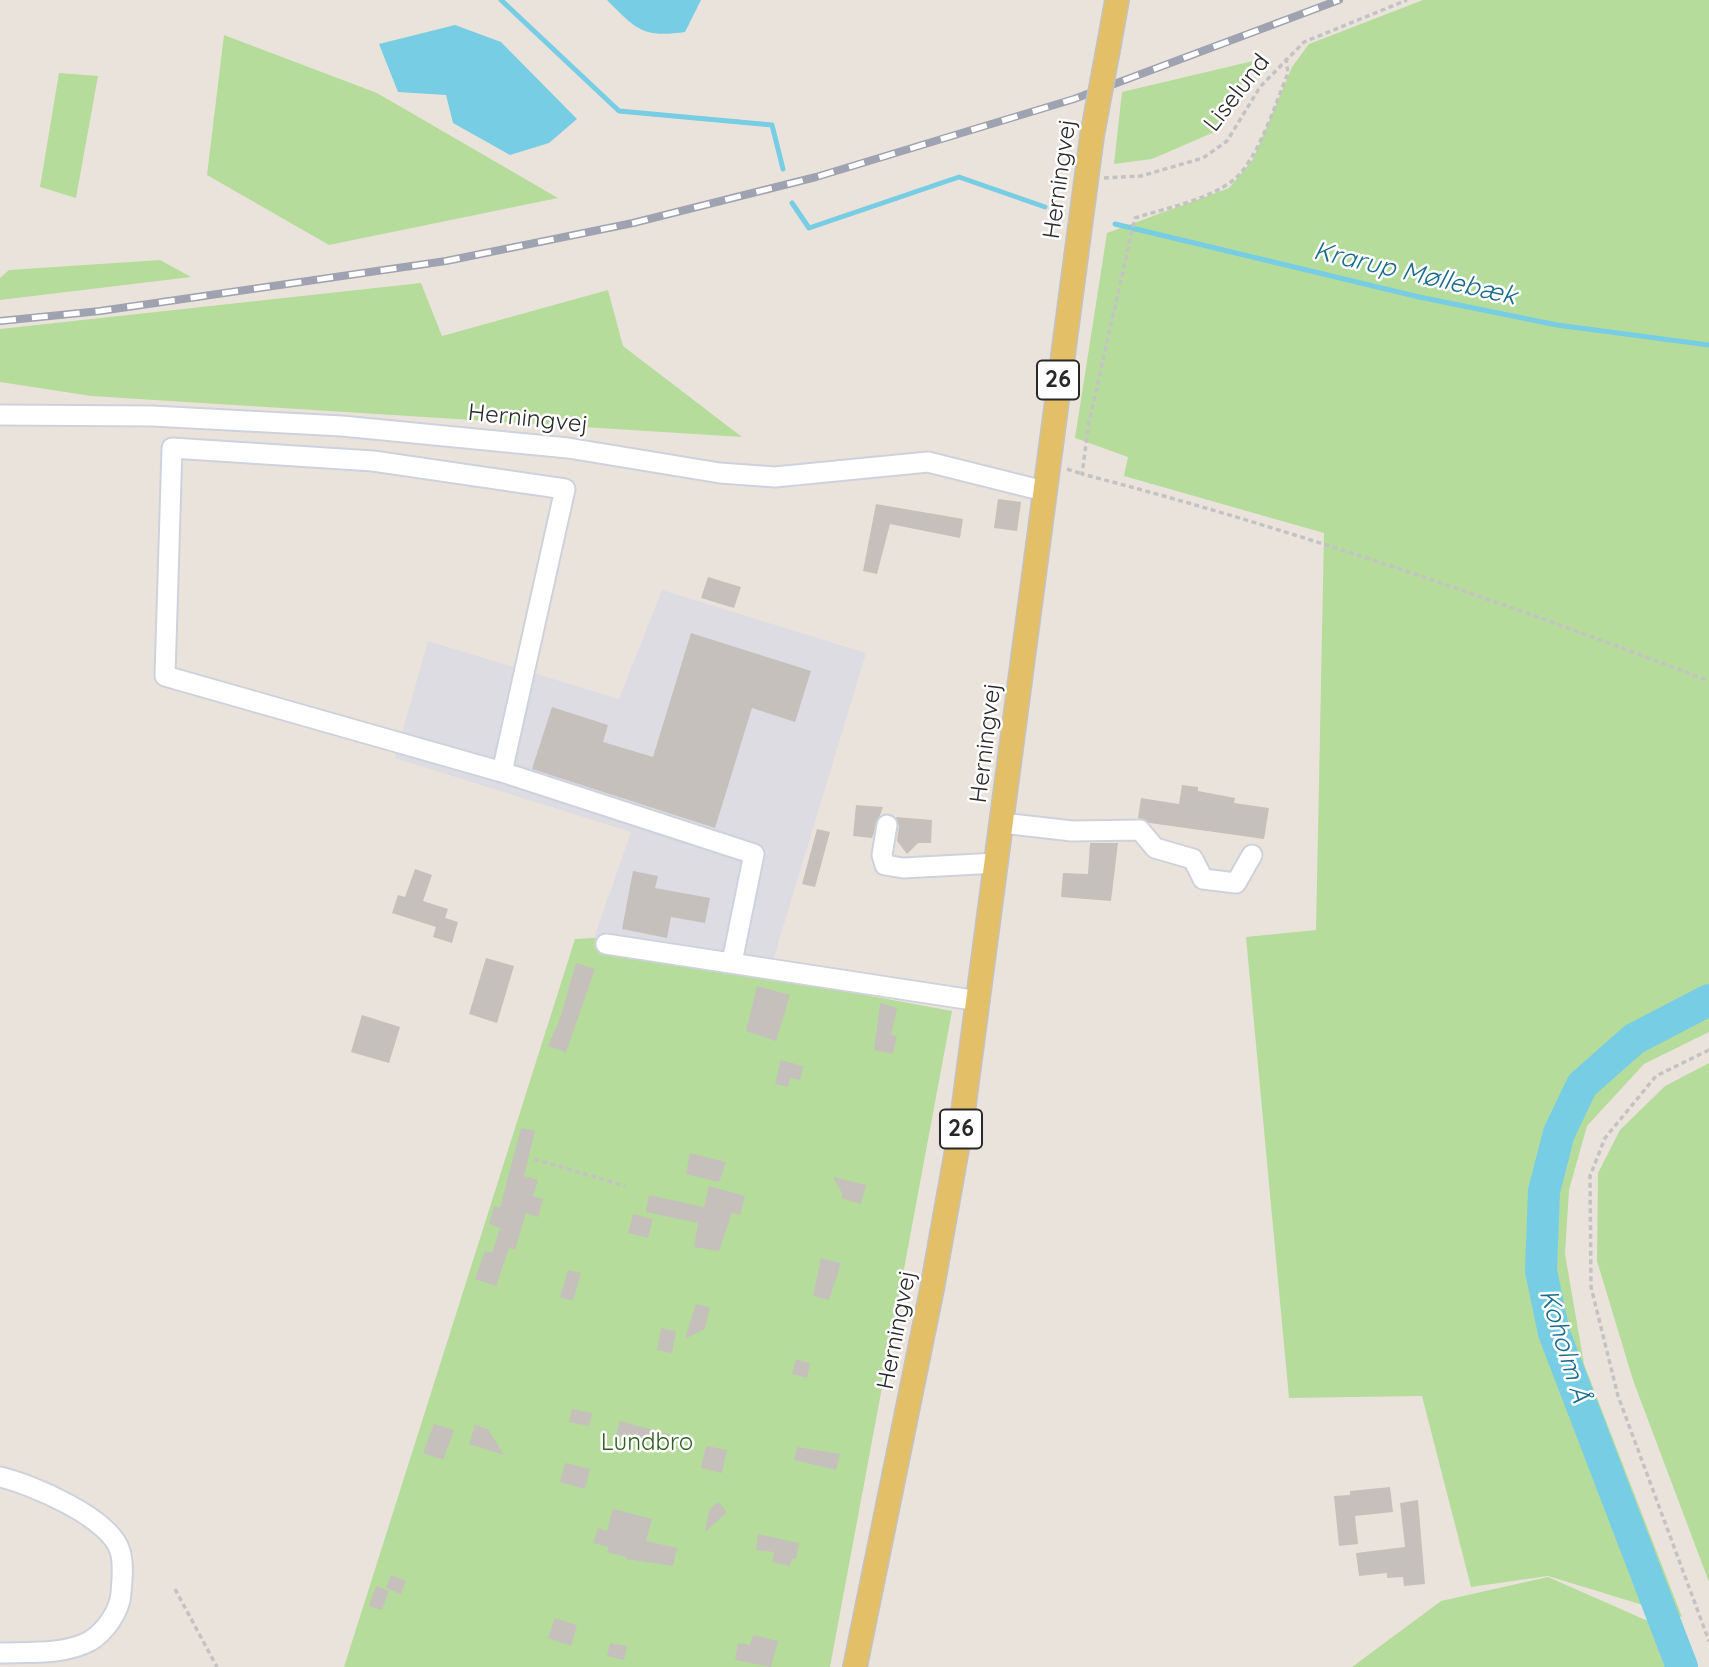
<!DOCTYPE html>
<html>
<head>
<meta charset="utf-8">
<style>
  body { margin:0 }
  canvas { display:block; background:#eae3db }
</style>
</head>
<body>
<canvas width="1709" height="1667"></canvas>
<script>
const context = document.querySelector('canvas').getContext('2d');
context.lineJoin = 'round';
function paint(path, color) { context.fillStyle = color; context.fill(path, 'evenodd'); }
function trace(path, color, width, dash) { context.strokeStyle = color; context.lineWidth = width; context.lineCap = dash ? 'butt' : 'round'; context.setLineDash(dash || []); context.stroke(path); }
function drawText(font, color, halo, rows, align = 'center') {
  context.font = font + ' Quicksand,sans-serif'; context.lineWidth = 5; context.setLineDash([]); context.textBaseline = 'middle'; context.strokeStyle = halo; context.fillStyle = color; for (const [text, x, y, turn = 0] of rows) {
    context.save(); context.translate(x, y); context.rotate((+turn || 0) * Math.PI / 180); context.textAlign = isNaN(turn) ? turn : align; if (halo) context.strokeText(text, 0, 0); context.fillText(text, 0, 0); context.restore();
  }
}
paint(new Path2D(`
  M662 590 866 653 768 977 594 938 631 832 395 758 428 641 619 699Z`), '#dddce2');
paint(new Path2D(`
  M1423 0H1709V1032L1644 1064 1587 1126 1569 1190 1565 1254 1584 1364 1682 1617 1548 1576 1471 1587 1422 1396 1289 1398 1246 937 1316 930 1324 533 1124 476 1128 457 1075 438 1107 233 1229 188 1253 159 1292 67 1309 44Z
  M224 35 377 93 558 198 329 245 207 175Z
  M1253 61 1219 130 1152 159 1114 164 1122 92Z
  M59 73 98 76 76 198 40 187Z
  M160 260 191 277 0 300V278L9 270Z
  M421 283 442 336 608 290 623 346 742 437 91 396 0 382V329Z
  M594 938 768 977 952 1011 830 1667H344L575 939Z
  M1709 1063V1582L1633 1380 1597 1261 1598 1173 1620 1130 1665 1086Z
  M1548 1577 1648 1621 1665 1667H1352L1441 1601Z`), '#b6dc9c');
paint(new Path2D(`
  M607 0H701L685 32C642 38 636 29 607 0Z
  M455 25 501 42 577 119 549 143 510 155 453 123 446 95 398 92 379 44Z`), '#77cde3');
trace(new Path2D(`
  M501 0 619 111 772 125 783 169
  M792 203 809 228 959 177 1045 207
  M1115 224 1419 297 1557 325 1709 345`), '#77cde3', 5);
trace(new Path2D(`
  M1682 1667 1554 1333 1541 1271 1544 1191 1559 1133 1582 1085 1634 1039 1709 1000`), '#77cde3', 32);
paint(new Path2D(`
  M998 499 1021 502 1017 531 994 528Z
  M876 504 963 519 960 538 890 524 877 574 863 571Z
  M708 577 741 587 734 608 701 598Z
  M691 633 811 671 795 722 752 708 715 828 532 769 552 707 608 725 603 742 653 757Z
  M1182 785 1198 787V791L1235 798 1234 803 1269 808 1264 839 1150 823 1138 818 1141 798 1179 804Z
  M856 805 883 807 872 838 853 836Z
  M896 817 932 820 931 843H918L907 854 897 841 899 826Z
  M817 829 830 832 815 887 802 884Z
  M1090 843H1118L1111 901 1061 897 1063 873 1088 874Z
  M415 869 432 875 423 901 448 909 445 918 458 922 452 943 433 937 436 927 392 913 398 895 405 897Z
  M633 871 658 876 655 888 710 898 705 923 671 917 667 938 622 929Z
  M486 958 514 966 497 1023 469 1014Z
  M576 963 595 969 566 1052 548 1046 560 1019Z
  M757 986 790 995 776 1041 746 1031Z
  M880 1003 897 1008 891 1035 897 1036 893 1054 874 1050Z
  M362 1015 400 1027 389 1063 351 1052Z
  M781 1060 803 1066 800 1080 790 1078 788 1087 775 1084Z
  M521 1128 535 1131 524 1176 538 1180 533 1196 543 1199 538 1217 526 1213 515 1250 509 1248 496 1286 475 1279 485 1251 492 1253 500 1228 489 1224 494 1206 500 1208Z
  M690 1153 726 1162 719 1182 686 1174Z
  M833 1177 866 1185 861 1204 841 1198 842 1193Z
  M709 1186 745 1196 740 1215 732 1213 719 1251 694 1247 698 1223 646 1212 649 1195 704 1207Z
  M633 1214 653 1219 648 1238 628 1233Z
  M821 1258 841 1263 829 1300 813 1296Z
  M568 1270 581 1273 573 1301 560 1297Z
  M696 1304 710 1307 705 1329 685 1339Z
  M661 1328 676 1331 672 1353 657 1350Z
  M796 1359 810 1363 807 1378 792 1374Z
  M572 1409 592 1413 589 1426 569 1422Z
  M620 1421 669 1434 667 1443 616 1436Z
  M434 1424 454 1430 443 1460 423 1453Z
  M475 1425 488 1429 504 1455 469 1444Z
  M706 1446 727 1450 722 1473 701 1468Z
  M797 1447 840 1454 836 1470 794 1460Z
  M565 1463 590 1469 585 1489 560 1482Z
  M1390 1487 1393 1512 1355 1516 1358 1544 1339 1546 1334 1496 1350 1495V1491Z
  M1418 1500 1425 1584 1404 1586 1403 1577 1387 1578V1573L1359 1576 1356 1553 1405 1547 1400 1503Z
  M718 1502 727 1512 705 1532 709 1510Z
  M613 1509 652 1519 646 1541 677 1548 673 1566 626 1559V1557L607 1552 609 1547 593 1543 598 1528 607 1531Z
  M758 1534 799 1543 796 1559H792L790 1566 772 1562 774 1552 756 1550Z
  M391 1575 406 1581 401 1594 386 1588Z
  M376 1586 389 1591 382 1610 369 1606Z
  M555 1618 577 1625 571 1646 548 1638Z
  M753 1635 778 1641 771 1667 735 1660 738 1643 750 1645Z
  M610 1643 627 1646 624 1660 607 1656Z`), '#c5c0bb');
const minor = new Path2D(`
  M0 415 152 416 342 426 568 448 720 473 775 477 928 462 1044 491
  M502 772 165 676 172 448 373 461 565 489 502 772 754 854 732 962
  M1002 823 1072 831 1140 830 1155 848 1193 859 1203 879 1236 883 1252 855
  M887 825 882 855 885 865 903 868 997 863
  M606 944 979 1001
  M0 1477C31 1484 111 1518 120 1551 124 1564 122 1580 121 1593 120 1611 105 1632 90 1641 64 1655 29 1652 0 1653`);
const major = new Path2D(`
  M1108 50 1117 0
  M855 1667 932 1289 961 1127 1092 136`);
trace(minor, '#ced2dc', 23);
trace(major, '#c3c3c3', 26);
trace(new Path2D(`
  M1286 58 1288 73C1275 104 1258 162 1231 182 1204 201 1166 208 1135 218L1089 422 1082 474C1295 529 1503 602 1709 681
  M1104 178 1141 176 1203 158 1227 141 1260 87 1304 42 1407 0
  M1067 469 1082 474
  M1709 1050 1656 1076 1605 1138 1590 1176 1591 1287 1618 1396 1709 1641
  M534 1159 625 1186
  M175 1589 217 1667`), '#c3c3c3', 3.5, [5, 3.5]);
trace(minor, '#fff', 19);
trace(major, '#e3bf67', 23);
const rail = new Path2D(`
  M0 321 100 311 446 261 633 223 816 177 1074 99 1339 0`);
trace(rail, '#9fa3b1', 8);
trace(rail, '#fff', 5, [16]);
const majorBridge = new Path2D(`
  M1092 136 1108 50`);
trace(majorBridge, '#c3c3c3', 26, []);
trace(majorBridge, '#e3bf67', 23);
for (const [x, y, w] of [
  [1058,380,42],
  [961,1129,42]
]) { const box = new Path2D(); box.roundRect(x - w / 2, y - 19.5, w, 39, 5); context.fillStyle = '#fff'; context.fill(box); trace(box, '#292929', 2); }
drawText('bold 23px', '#292929', null, [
  ["26",1058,380],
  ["26",961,1129]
]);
drawText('24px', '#292929', '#fff', [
  ["Liselund",1237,93,-52],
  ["Herningvej",1060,179,-82],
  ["Herningvej",528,419,6],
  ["Herningvej",986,743,-83],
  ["Herningvej",897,1330,-79]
]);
drawText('24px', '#305e20', '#fff', [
  ["Lundbro",647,1443]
]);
drawText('italic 26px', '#196b8c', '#fff', [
  ["Krarup Møllebæk",1415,274,13],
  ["Koholm Å",1564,1346,73]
]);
</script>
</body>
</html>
